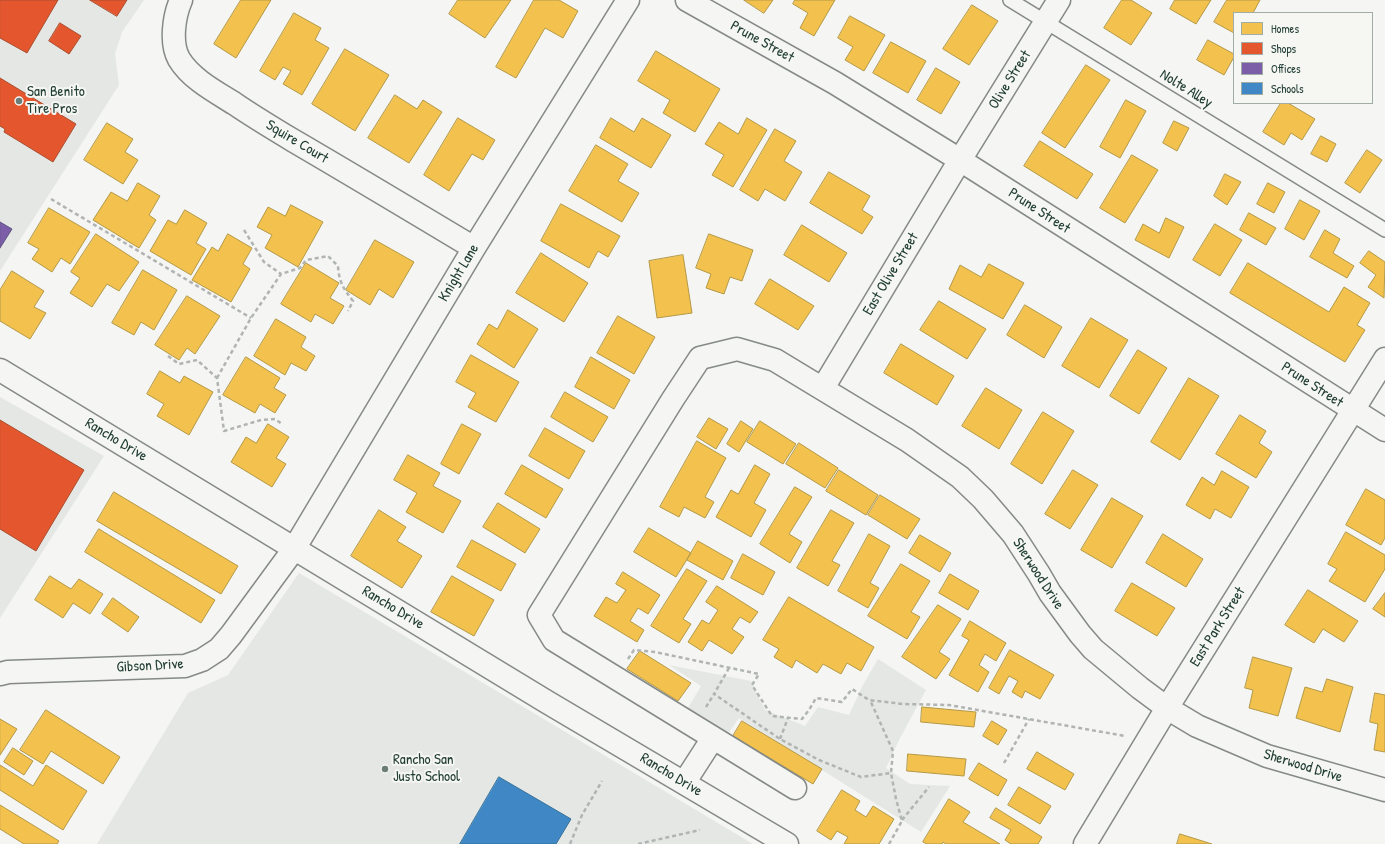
<!DOCTYPE html>
<html>
<head>
<meta charset="utf-8">
<style>
  body { margin:0 }
  #map { position:relative; width:1385px; height:844px; overflow:hidden; background:#f5f5f3; font-family:"Patrick Hand",sans-serif }
  canvas { display:block }
  .legend { position:absolute; left:1233px; top:12px; width:140px; height:92px; box-sizing:border-box; background:#f6f6f2; border:1px solid #a0aca6; margin:0; padding:5px 7px; list-style:none; font-size:12px; color:#1f3d34 }
  .legend li { display:flex; align-items:center; gap:8px; height:20px }
  .legend b { width:20px; border:1px solid #a0aca6 }
</style>
</head>
<body>
<div id="map">
<canvas width="1385" height="844"></canvas>
<ul class="legend">
<li><b style="height:11px;background:#f2c14e"></b>Homes</li>
<li><b style="height:11px;background:#e4572e"></b>Shops</li>
<li><b style="height:11px;background:#7b5ea7"></b>Offices</li>
<li><b style="height:11px;background:#3f88c5"></b>Schools</li>
</ul>
</div>
<script>
const context = document.querySelector('canvas').getContext('2d');
context.lineJoin = 'round';
function paint(path, color) { context.fillStyle = color; context.fill(path, 'evenodd'); }
function trace(path, color, width, dash) { context.strokeStyle = color; context.lineWidth = width; context.lineCap = dash ? 'butt' : 'round'; context.setLineDash(dash || []); context.stroke(path); }
function drawText(font, color, halo, rows, align = 'center') {
  context.font = font + ' "Patrick Hand",sans-serif'; context.lineWidth = 4; context.setLineDash([]); context.textBaseline = 'middle'; context.strokeStyle = halo; context.fillStyle = color; for (const [text, x, y, turn = 0] of rows) {
    context.save(); context.translate(x, y); context.rotate((+turn || 0) * Math.PI / 180); context.textAlign = isNaN(turn) ? turn : align; if (halo) context.strokeText(text, 0, 0); context.fillText(text, 0, 0); context.restore();
  }
}
paint(new Path2D(`
  M0 0H144L122 32 115 54 119 85 0 271Z
  M0 397 104 456 0 618Z
  M299 573 753 844H97L188 693 228 675Z`), '#e5e7e4');
paint(new Path2D(`
  M878 659 926 690 900 738 886 768 910 784 950 786 921 832 739 718 727 735 688 708 701 686 669 665 751 681 765 710 805 726 818 707 849 715 863 685Z
  M564 751 598 770 573 814 531 786 552 753Z
  M611 780 683 826 600 844H578L588 819Z
  M705 833 722 844H658Z`), '#e4e7e3');
const homes = new Path2D(`
  M241 0H271L236 58 214 44Z
  M458 0H511L485 38 449 14Z
  M534 0H559L578 11 563 38 545 28 516 78 496 67Z
  M744 0H773L764 13Z
  M795 0H835L814 36 800 28 808 13 793 4Z
  M1122 0H1131L1152 13 1131 45 1104 28Z
  M1175 0H1211L1196 24 1170 9Z
  M1227 0H1260L1253 13H1234V33L1214 22Z
  M972 5 998 21 969 65 943 49Z
  M294 13 321 28 315 40 329 48 302 95 283 84 291 71 283 67 275 80 260 71Z
  M850 16 885 35 864 71 845 60 853 47 838 38Z
  M1208 40 1234 54V57L1224 75 1197 60Z
  M891 42 926 61 908 93 873 73Z
  M345 49 389 75 355 131 312 104Z
  M656 51 720 89 695 132 663 113 670 100 638 81Z
  M1086 65 1110 80 1065 148 1042 133Z
  M936 68 960 82 941 114 917 100Z
  M395 95 417 109 423 100 442 112 409 163 368 138Z
  M1126 100 1146 111 1120 158 1100 147Z
  M1281 103H1288L1315 119 1302 140 1291 133 1284 145 1263 132Z
  M458 118 495 140 483 160 472 154 449 191 424 175Z
  M611 118 634 132 642 118 671 135 651 168 600 138Z
  M747 118 767 130 733 187 712 175 724 155 705 144 719 122 738 134Z
  M1174 121 1189 128 1177 151 1163 143Z
  M107 123 133 139 125 152 138 160 123 184 84 160Z
  M775 129 796 141 784 161 802 172 785 201 765 189 758 201 740 190Z
  M1321 136 1336 144 1327 162 1311 154Z
  M1040 141 1093 174 1077 199 1024 166Z
  M596 145 628 164 618 181 639 193 622 222 569 191Z
  M1367 150 1382 160 1360 193 1345 183Z
  M1132 155 1158 170 1125 223 1100 208Z
  M829 172 870 196 862 210 873 217 862 234 810 203Z
  M1225 174 1241 182 1227 205 1214 196Z
  M138 183 160 196 149 215 156 220 139 248 93 220 111 192 127 201Z
  M1268 183 1285 192 1274 213 1257 204Z
  M1300 200 1320 211 1304 240 1285 229Z
  M561 204 620 236 608 257 598 251 589 268 541 241Z
  M291 205 323 222 298 267 265 248 272 235 257 227 268 207 285 216Z
  M49 208 90 232 70 264 61 258 52 272 32 259 39 249 28 243Z
  M185 210 207 223 196 243 206 249 191 275 150 251 168 220 176 224Z
  M1249 213 1276 228 1266 245 1240 230Z
  M1166 218 1184 227 1169 258 1135 240 1143 224 1159 233Z
  M1215 224 1242 240 1220 276 1193 260Z
  M802 225 847 253 829 282 784 255Z
  M1325 230 1340 239 1333 253 1354 266 1347 278 1310 257Z
  M96 234 139 262 119 291 107 284 92 307 70 293 80 278 71 272Z
  M228 234 252 248 243 264 250 269 231 302 192 280 212 247 218 251Z
  M709 234 753 250 742 281 730 277 724 294 706 288 711 274 696 268Z
  M375 240 414 262 393 298 379 289 370 305 346 290Z
  M1369 251 1385 262 1384 298 1368 287 1376 275 1360 263Z
  M541 253 588 283 564 322 516 293Z
  M683 255 692 313 657 318 649 261Z
  M306 263 339 283 330 298 344 306 333 324 315 314 311 322 281 304Z
  M1248 263 1329 312 1344 287 1370 303 1357 325 1365 330 1345 362 1230 293Z
  M989 264 1024 283 1003 319 949 289 960 265 981 277Z
  M143 270 177 290 154 330 141 322 134 335 112 323Z
  M12 271 44 291 34 307 46 313 30 339 0 321V290Z
  M770 279 814 306 798 330 755 304Z
  M187 296 220 316 195 354 187 348 179 360 155 345Z
  M939 301 986 329 967 359 920 330Z
  M1025 305 1062 327 1044 358 1007 335Z
  M508 310 538 329 514 368 477 344 489 324 497 329Z
  M618 316 655 337 634 374 597 353Z
  M1091 318 1128 340 1099 388 1062 366Z
  M276 319 306 337 301 347 315 356 306 371 291 363 285 375 254 356Z
  M901 344 954 376 937 405 884 373Z
  M1138 350 1167 368 1139 414 1110 396Z
  M471 355 519 382 496 422 468 407 476 393 456 382Z
  M246 357 280 378 274 388 286 395 275 413 260 404 255 413 223 395Z
  M591 357 630 380 614 409 575 387Z
  M160 371 180 383 184 376 213 392 189 435 157 416 164 404 147 394Z
  M1189 378 1219 396 1180 460 1151 442Z
  M986 388 1022 410 999 449 962 426Z
  M565 392 608 417 593 442 551 417Z
  M1043 412 1074 431 1042 484 1011 464Z
  M1240 415 1266 431 1259 443 1272 452 1256 478 1216 454Z
  M709 418 728 429 716 449 697 437Z
  M741 421 753 429 739 452 727 444Z
  M760 421 796 444 783 464 747 442Z
  M268 424 289 437 276 458 286 464 272 487 231 462 246 437 256 443Z
  M462 424 481 434 459 474 441 464Z
  M545 428 585 451 569 479 529 456Z
  M697 441 726 458 705 497 714 502 705 518 684 507 679 517 660 507Z
  M799 443 838 468 825 488 786 464Z
  M408 455 440 473 433 486 461 501 443 533 406 512 417 493 394 480Z
  M522 465 563 489 546 518 505 494Z
  M755 465 770 474 754 503 766 510 751 537 716 517 731 490 738 494Z
  M839 470 878 495 866 515 826 491Z
  M1073 470 1098 485 1070 529 1045 514Z
  M1222 471 1249 487 1231 518 1215 509 1210 519 1186 505 1202 477 1214 485Z
  M795 487 812 497 789 534 802 542 790 563 760 544Z
  M1366 489 1385 500V538L1381 545 1346 525Z
  M114 492 238 566 221 594 97 521Z
  M880 495 920 519 907 539 868 515Z
  M1112 498 1143 516 1112 568 1081 550Z
  M498 503 540 529 525 553 483 527Z
  M379 510 406 527 397 541 422 556 402 588 351 556Z
  M831 510 854 523 832 561 840 565 828 586 797 568Z
  M649 528 691 553 676 577 634 552Z
  M99 529 215 600 201 623 85 552Z
  M1346 532 1385 555V569L1365 602 1329 581 1337 569 1328 564Z
  M869 534 890 546 870 583 879 588 868 608 838 591Z
  M1163 534 1203 559 1186 587 1146 563Z
  M920 535 951 553 940 572 909 553Z
  M472 540 516 564 501 591 457 567Z
  M698 541 733 561 723 580 687 560Z
  M743 554 775 572 763 595 731 578Z
  M901 564 930 581 911 612 920 617 907 639 868 616Z
  M687 569 707 581 683 619 691 624 679 643 651 626Z
  M623 572 660 595 648 614 638 608 630 621 644 630 637 642 594 616 606 597 617 603 626 590 616 584Z
  M950 574 979 591 968 610 939 593Z
  M50 576 71 589 79 579 103 594 90 614 73 603 63 618 35 600Z
  M452 576 494 600 474 636 431 612Z
  M1132 583 1175 608 1157 636 1115 611Z
  M717 586 758 612 750 623 740 617 732 629 744 637 732 654 709 640 702 651 688 642 702 620 709 624 718 610 706 602Z
  M1308 590 1358 621 1344 642 1323 629 1314 643 1285 625Z
  M1385 593V617L1373 609Z
  M789 597 874 647 861 671 847 663 841 674 823 664 817 673 796 660 792 668 774 657 779 649 763 640Z
  M113 598 139 617 128 632 102 614Z
  M938 605 961 619 939 652 950 659 936 679 902 657Z
  M970 621 1006 643 996 661 985 654 979 665 989 672 978 692 949 675 969 640 962 636Z
  M1010 650 1054 675 1040 699 1025 691 1022 698 1012 692 1018 681 1009 676 999 694 989 688Z
  M640 651 691 683 678 701 627 669Z
  M1253 657 1292 668 1278 716 1249 708 1253 690 1245 688Z
  M1327 679 1353 687 1340 732 1296 718 1305 687 1322 692Z
  M1375 693 1385 695V752L1374 750 1378 724 1370 722Z
  M922 707 976 712 974 727 921 722Z
  M46 710 120 757 103 784 51 751 43 764 20 750Z
  M0 719 17 729 0 755Z
  M742 721 822 769 813 784 733 736Z
  M992 721 1007 730 998 745 983 736Z
  M13 748 33 761 24 775 4 762Z
  M1037 752 1074 774 1065 790 1027 769Z
  M908 754 966 759 964 776 907 771Z
  M979 763 1007 780 998 796 969 779Z
  M0 765 33 786 46 765 87 791 63 830 0 790Z
  M1019 787 1051 806 1040 824 1008 805Z
  M842 790 860 801 855 810 866 817 873 806 894 819 879 844H844L848 837 837 831 831 840 817 831Z
  M949 799 970 812 963 822 1000 844H946L943 842 942 844H927L923 842Z
  M0 805 59 841 57 844H24L0 829Z
  M996 808 1042 837 1038 844H1011L1005 840 1011 830 990 818Z
  M1180 834 1212 844H1177Z`);
paint(homes, '#f2c14e');
trace(homes, '#b39946', 1);
const shops = new Path2D(`
  M0 0H58L27 53 0 38Z
  M90 0H127L117 16Z
  M60 23 81 36 69 54 49 41Z
  M0 78 76 124 53 162 4 132 5 129 0 126Z
  M0 420 84 470 36 551 0 529Z`);
paint(shops, '#e4572e');
trace(shops, '#a94f30', 1);
const offices = new Path2D(`
  M0 222 12 229 0 248Z`);
paint(offices, '#7b5ea7');
trace(offices, '#5f5484', 1);
const schools = new Path2D(`
  M499 777 571 819 556 844H460Z`);
paint(schools, '#3f88c5');
trace(schools, '#35729a', 1);
const service = new Path2D(`
  M1010 0 1385 230`);
const minor = new Path2D(`
  M181 0C174 16 170 43 179 59 191 79 216 92 235 104 254 117 274 129 294 141 354 176 414 212 474 248
  M687 0 835 83 960 160 1385 430
  M0 370 547 702 787 844
  M823 388 960 160 1059 0
  M0 674 8 672 185 666 202 660 219 649 231 635 294 549 474 248 628 0
  M684 783 713 738
  M795 788 554 640 539 615 673 399 700 358 737 349 775 360 907 440 960 477 983 499 1013 534 1039 574 1050 593 1080 634 1093 649 1140 688 1167 708 1197 726 1267 756 1385 790
  M1085 844 1167 708 1385 359`);
trace(service, '#858a88', 16);
trace(minor, '#858a88', 25);
trace(new Path2D(`
  M51 199 251 318
  M244 230 264 262 281 274
  M168 356 179 364 197 360 217 378 224 431 261 420 275 419 282 424
  M217 378 251 318 281 274 300 268 306 260 328 256 338 266C339 282 343 288 353 301L348 311
  M628 659 634 650 655 652 759 674 752 685 772 716 802 719 809 710 816 698 842 702 852 689 869 700 903 704 949 705 1125 736
  M729 668 714 694 780 739 819 760 861 777 891 773 893 751 870 700
  M706 707 714 694
  M780 739 788 718
  M1004 763 1029 719
  M902 820 929 787
  M570 844 582 815 602 781
  M638 844 700 830
  M889 844 902 821 896 799 891 773`), '#b0b4b2', 2.5, [4, 3]);
trace(service, '#f5f5f3', 13);
trace(minor, '#f5f5f3', 22);
for (const [x, y, r, color] of [
  [19,101,4,"#6a7d77"],
  [385,769,4,"#6a7d77"]
]) { const dot = new Path2D(); dot.arc(x, y, r, 0, 2 * Math.PI); context.fillStyle = color; context.fill(dot); trace(dot, '#f6f6f2', 1.5); }
drawText('15px', '#1f3d34', '#f6f6f2', [
  ["Prune Street",762,42,29],
  ["Olive Street",1010,80,-58],
  ["Nolte Alley",1186,89,32],
  ["Squire Court",297,142,31],
  ["Prune Street",1039,211,33],
  ["Knight Lane",459,273,-59],
  ["East Olive Street",891,274,-59],
  ["Prune Street",1312,385,33],
  ["Rancho Drive",116,440,31],
  ["Sherwood Drive",1038,574,57],
  ["Rancho Drive",393,608,31],
  ["East Park Street",1218,627,-58],
  ["Gibson Drive",150,666,-3],
  ["Sherwood Drive",1303,766,17],
  ["Rancho Drive",671,775,31]
]);
drawText('15px', '#1f3d34', '#f6f6f2', [
  ["San Benito",27,92],
  ["Tire Pros",27,109],
  ["Rancho San",393,760],
  ["Justo School",393,777]
], 'left');
</script>
</body>
</html>
